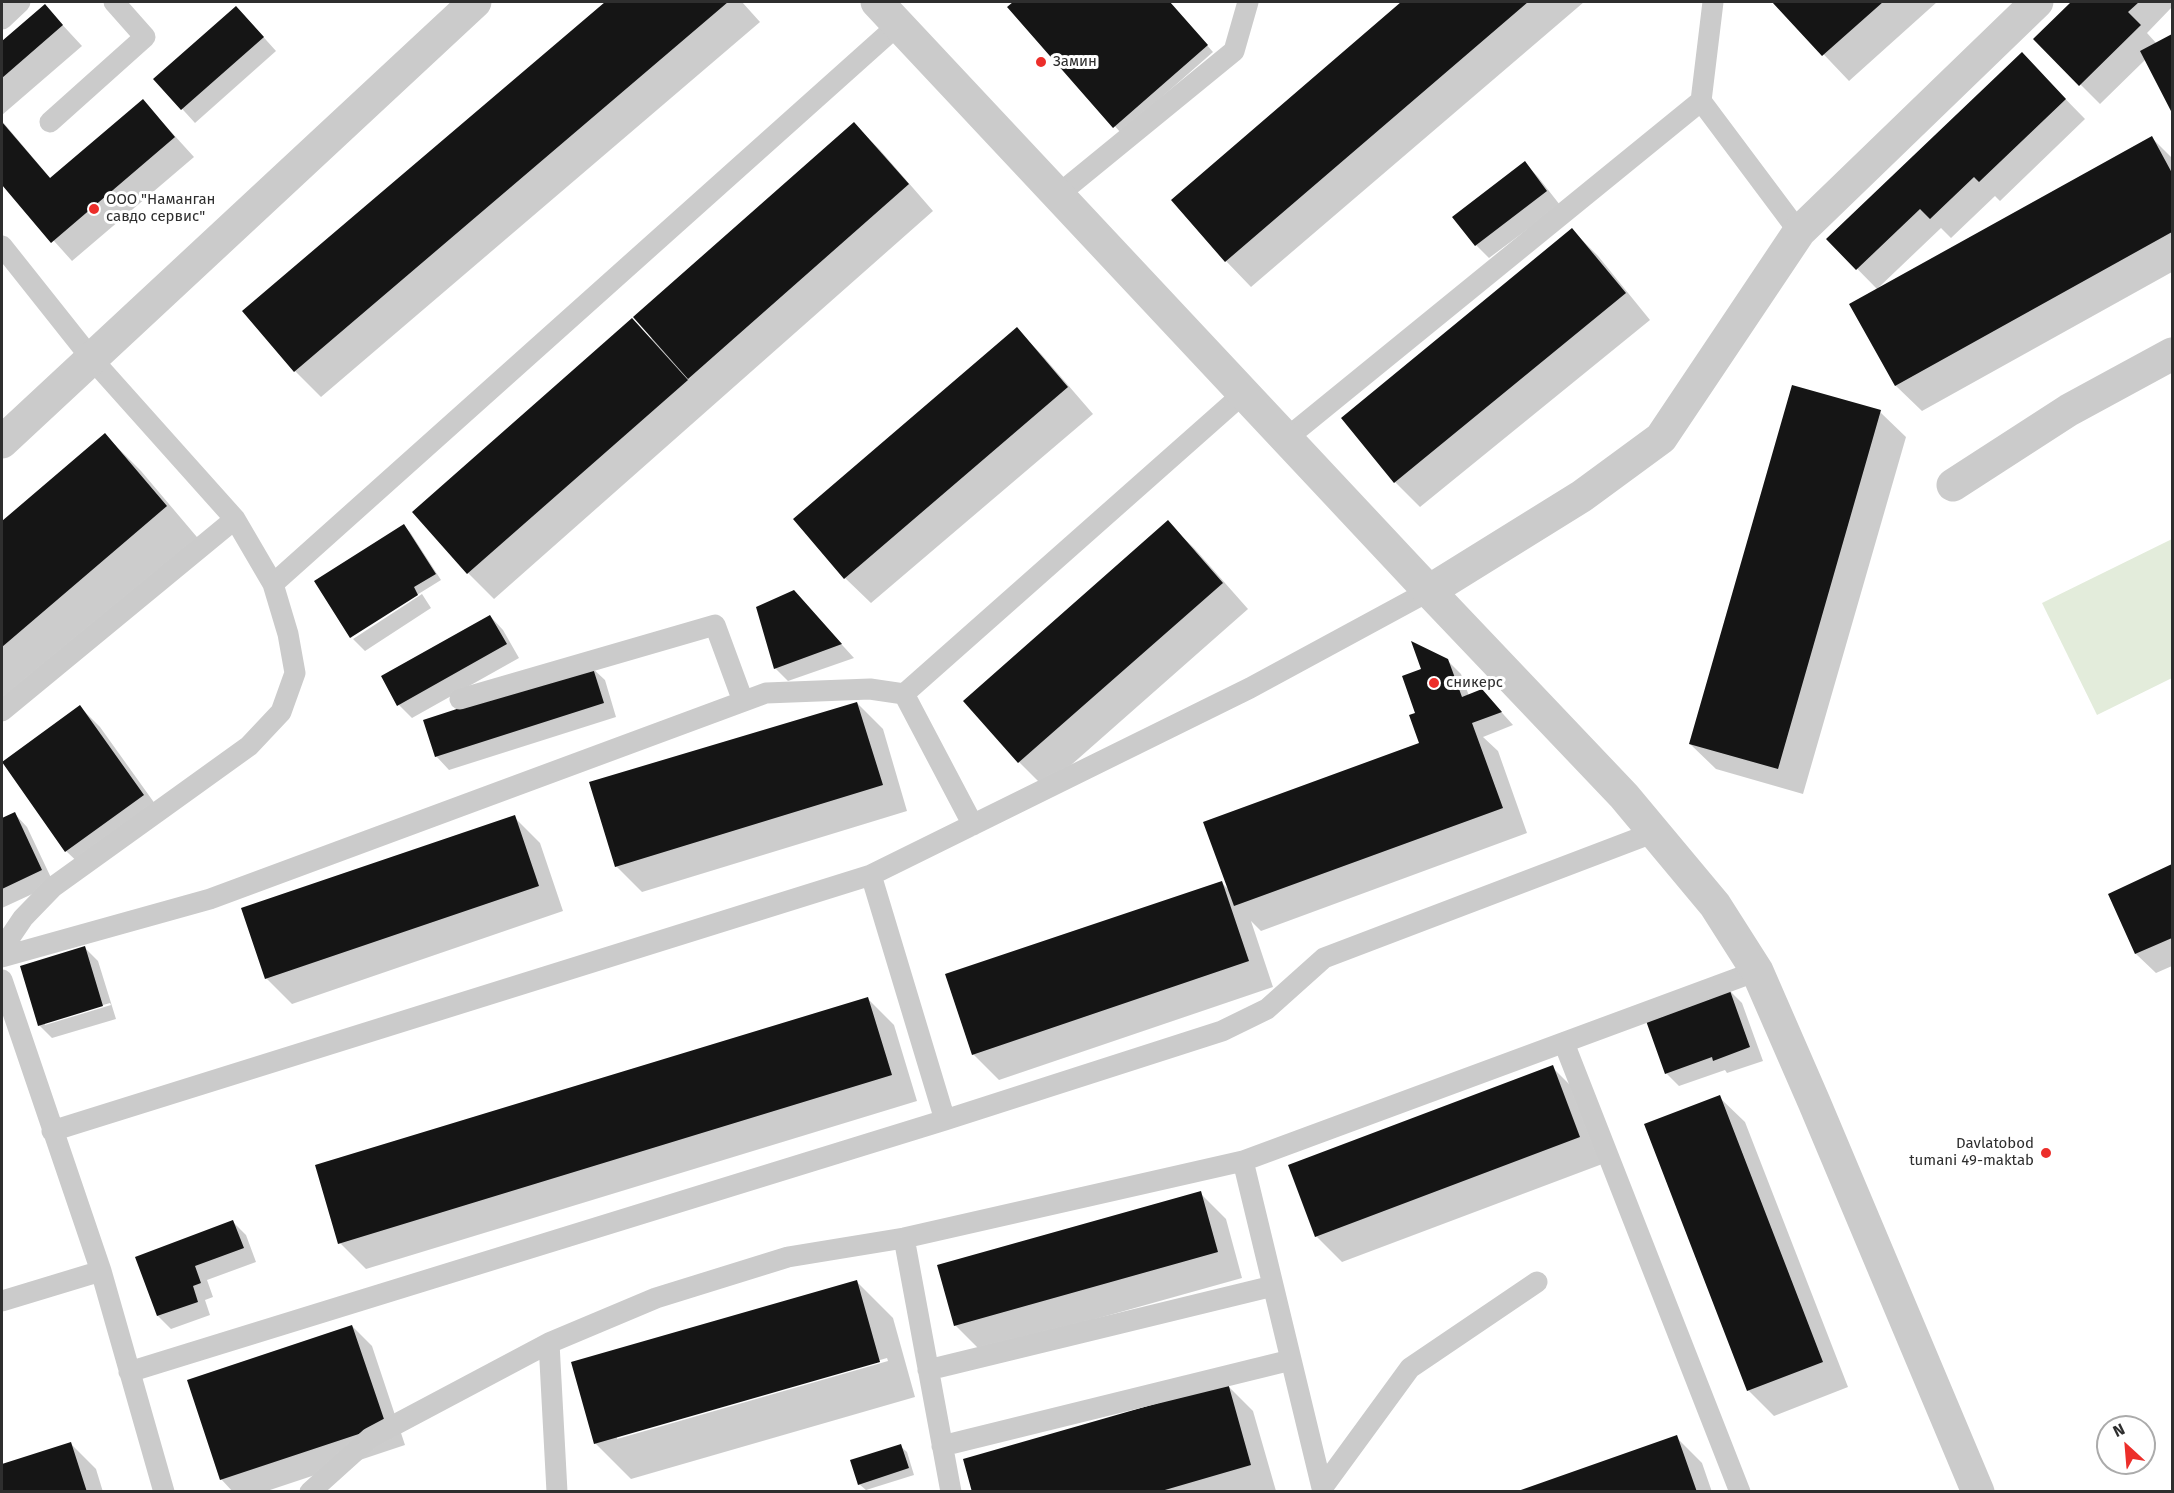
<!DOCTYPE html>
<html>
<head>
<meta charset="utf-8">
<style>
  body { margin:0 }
  #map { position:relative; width:2174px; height:1493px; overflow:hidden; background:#fff; font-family:"Fira Sans",sans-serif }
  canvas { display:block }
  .frame { position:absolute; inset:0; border:3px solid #2e2e2e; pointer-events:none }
  .north { position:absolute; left:2096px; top:1415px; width:60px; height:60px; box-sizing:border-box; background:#fff; border:2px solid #ababab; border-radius:50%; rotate:334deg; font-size:16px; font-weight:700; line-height:24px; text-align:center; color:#2e2e2e }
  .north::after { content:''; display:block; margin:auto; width:21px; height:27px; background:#ec2e2a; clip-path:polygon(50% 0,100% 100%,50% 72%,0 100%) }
</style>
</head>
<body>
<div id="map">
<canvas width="2174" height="1493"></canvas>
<div class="frame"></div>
<div class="north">N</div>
</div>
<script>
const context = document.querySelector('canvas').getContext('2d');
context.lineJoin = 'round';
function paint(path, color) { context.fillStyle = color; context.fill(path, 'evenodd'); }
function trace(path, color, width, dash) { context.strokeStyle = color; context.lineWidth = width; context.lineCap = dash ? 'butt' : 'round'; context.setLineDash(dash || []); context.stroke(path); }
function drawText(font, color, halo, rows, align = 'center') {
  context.font = font + ' "Fira Sans",sans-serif'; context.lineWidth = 6; context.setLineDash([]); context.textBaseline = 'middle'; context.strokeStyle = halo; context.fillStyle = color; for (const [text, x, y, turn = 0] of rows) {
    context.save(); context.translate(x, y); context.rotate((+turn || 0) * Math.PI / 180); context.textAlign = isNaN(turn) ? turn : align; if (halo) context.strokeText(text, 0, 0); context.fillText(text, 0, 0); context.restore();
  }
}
paint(new Path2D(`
  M2172 539V678L2097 715 2042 603Z`), '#e3ecdb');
paint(new Path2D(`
  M607 2H742L760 22 321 397 295 371 244 311Z
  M1016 2H1169L1213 52 1121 133 1009 8Z
  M1403 2H1584L1251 287 1226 261 1173 200Z
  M1774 2H1937L1849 81Z
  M2073 2H2172V7L2147 33 2157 44 2172 36V110L2146 59 2100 104 2035 39Z
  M45 6 82 46 2 115V43Z
  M249 21 276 51 195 123 155 79Z
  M2041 74 2085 119 2000 201 1995 196 1951 238 1941 228 1877 289 1828 239Z
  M143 101 194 157 72 261 2 183V121L51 179Z
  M854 124 880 150 933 211 494 599 468 573 632 320 651 339Z
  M2152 138 2172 158V272L1922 411 1896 386 1851 305Z
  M1525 163 1538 177 1560 205 1489 258 1476 245Z
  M1572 230 1598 256 1650 320 1420 507 1395 482Z
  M1017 329 1042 355 1093 414 871 603 845 578Z
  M1880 412 1906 437 1803 794 1716 769 1690 744Z
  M105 435 141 471 202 543 2 713V523Z
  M1168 523 1194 548 1248 609 1045 788 1019 762 966 701Z
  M404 526 410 532 441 580 352 635V638L316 582Z
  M794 592 854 658 788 681 775 668Z
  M422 594 431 608 365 651 353 639Z
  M490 616 503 630 519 658 412 718 399 705Z
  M1447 660 1461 674 1469 696 1495 705 1513 725 1483 737 1498 751 1527 833 1261 931 1251 921 1273 987 999 1080 973 1054 1221 882 1230 891 1422 743 1417 714Z
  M591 667 605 680 616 717 449 770 436 756Z
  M857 703 883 729 907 811 642 892 616 866Z
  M80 707 100 727 163 815 86 870 66 851Z
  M14 813 27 827 54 884 2 908V819Z
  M514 817 540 843 563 911 292 1004 266 978Z
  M2172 866V966L2156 973 2136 954 2110 894Z
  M85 948 98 961 116 1019 52 1038 39 1025ZM110 1003 111 1005 45 1025V1022Z
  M1729 990 1742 1003 1763 1061 1727 1073 1725 1070 1679 1086 1666 1073Z
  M868 999 894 1025 917 1101 366 1269 340 1243Z
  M1552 1067 1578 1093 1605 1163 1342 1262 1316 1236Z
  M1719 1097 1745 1122 1848 1387 1774 1416 1748 1390Z
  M1200 1193 1226 1219 1242 1278 981 1351 955 1325Z
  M233 1222 246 1235 256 1262 207 1280 213 1297 205 1300 210 1315 171 1329 158 1316 137 1258Z
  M857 1282 893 1318 915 1397 631 1479 595 1443ZM887 1358 888 1361 617 1439V1436Z
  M352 1326 372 1346 405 1445 264 1492H233L221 1479Z
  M1227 1385 1253 1411 1276 1491 974 1492Z
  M1676 1437 1702 1463 1712 1492H1522Z
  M71 1444 96 1469 103 1492H2V1466Z
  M900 1446 907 1452 914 1475 866 1490 859 1484Z`), '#0003');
paint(new Path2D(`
  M605 2H728L294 372 242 311Z
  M1013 2H1170L1208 45 1113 128 1007 7Z
  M1401 2H1528L1225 262 1171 200Z
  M1772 2H1883L1822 56Z
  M2071 2H2139L2128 12 2141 25 2079 86 2033 39Z
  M45 4 63 25 2 78V41Z
  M236 6 264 37 181 110 153 79Z
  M2172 34V113L2140 51Z
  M2022 52 2066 99 1979 182 1974 177 1930 219 1920 209 1856 270 1826 239Z
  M143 99 175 137 51 243 2 185V122L50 178Z
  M854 122 909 184 688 379 633 317Z
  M2152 136 2172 173V232L1895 386 1849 304Z
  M1525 161 1547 191 1475 246 1452 217Z
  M1572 228 1626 293 1394 483 1341 418Z
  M632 318 688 380 467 574 412 512Z
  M1017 327 1068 387 844 579 793 519Z
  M1792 385 1881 410 1778 769 1689 744Z
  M105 433 167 506 2 647V521Z
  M1168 520 1223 583 1018 763 963 701Z
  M404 524 436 574 414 587 418 595 350 638 314 581Z
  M794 590 842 644 774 669 756 607Z
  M490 615 507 644 397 706 381 676Z
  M1411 641 1448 659 1462 697 1482 689 1502 712 1472 723 1503 808 1234 906 1203 822 1419 743 1409 715 1415 713 1402 676 1421 669Z
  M592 665 604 703 435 757 423 720Z
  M857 702 883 785 615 867 589 782Z
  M80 705 144 795 65 852 2 762Z
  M15 812 42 870 2 889V818Z
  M515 815 539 886 265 979 241 908Z
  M2172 864V938L2135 954 2108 894Z
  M1222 881 1249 961 972 1055 945 974Z
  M85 946 103 1006 38 1026 20 966Z
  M1729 988 1750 1047 1713 1061 1712 1057 1665 1074 1645 1018Z
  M868 997 892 1075 338 1244 315 1165Z
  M1553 1065 1580 1137 1315 1237 1288 1165Z
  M1720 1095 1823 1362 1747 1391 1644 1124Z
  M1201 1191 1218 1252 954 1326 937 1265Z
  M233 1220 244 1248 195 1266 201 1283 193 1286 198 1302 157 1316 135 1257Z
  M857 1280 880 1362 594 1444 571 1362Z
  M352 1325 386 1425 220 1480 187 1380Z
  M1228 1383 1251 1465 1158 1492H972L963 1459Z
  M1677 1435 1697 1492H1519L1518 1491Z
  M71 1442 87 1492H2V1464Z
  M901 1444 909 1468 858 1485 850 1460Z`), '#151515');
trace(new Path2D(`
  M1713 2 1701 101 1799 232
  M2 19 20 2
  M50 122 145 37 114 2
  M1059 194 1234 51 1248 2
  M2 246 91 358 235 519 273 584 288 634 295 673 281 712 249 746 53 887 23 918 2 949
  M1287 438 1701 101
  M273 584 899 24
  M904 694 1244 393
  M460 699 715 625 743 701
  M2 711 235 519
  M871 875 945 1120
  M2 957 210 899 766 693 870 689 904 694 973 825
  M2 980 101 1271 164 1492
  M1564 1043 1740 1492
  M52 1131 871 875 1250 688 1429 591
  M1243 1161 1323 1492
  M904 1238 951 1492
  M2 1301 101 1271
  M549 1343 557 1492
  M928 1370 1273 1286
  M129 1372 945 1120 1222 1031 1267 1009 1324 958 1655 832
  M942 1446 1291 1360
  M1323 1487 1410 1368 1537 1282
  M310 1492 370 1438 549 1343 656 1298 788 1257 904 1238 1243 1161 1757 971`), '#cbcbcb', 21);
trace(new Path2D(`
  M877 2 1429 591 1624 796 1715 905 1757 971 1814 1102 1978 1492
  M2 442 475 2
  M1953 485 2069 410 2172 354
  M1429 591 1582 496 1661 438 1799 232 2037 2`), '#cbcbcb', 33);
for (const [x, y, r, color] of [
  [1041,62,6,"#ec2e2a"],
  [94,209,6,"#ec2e2a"],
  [1434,683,6,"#ec2e2a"],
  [2046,1153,6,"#ec2e2a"]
]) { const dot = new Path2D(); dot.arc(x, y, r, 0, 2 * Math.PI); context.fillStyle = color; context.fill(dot); trace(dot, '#fff', 2); }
drawText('15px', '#2e2e2e', '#fff', [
  ["Замин",1053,62],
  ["ООО \"Наманган",106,200],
  ["савдо сервис\"",106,217],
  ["сникерс",1446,683],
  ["Davlatobod",2034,1144,"right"],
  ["tumani 49-maktab",2034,1161,"right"]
], 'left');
</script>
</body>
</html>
